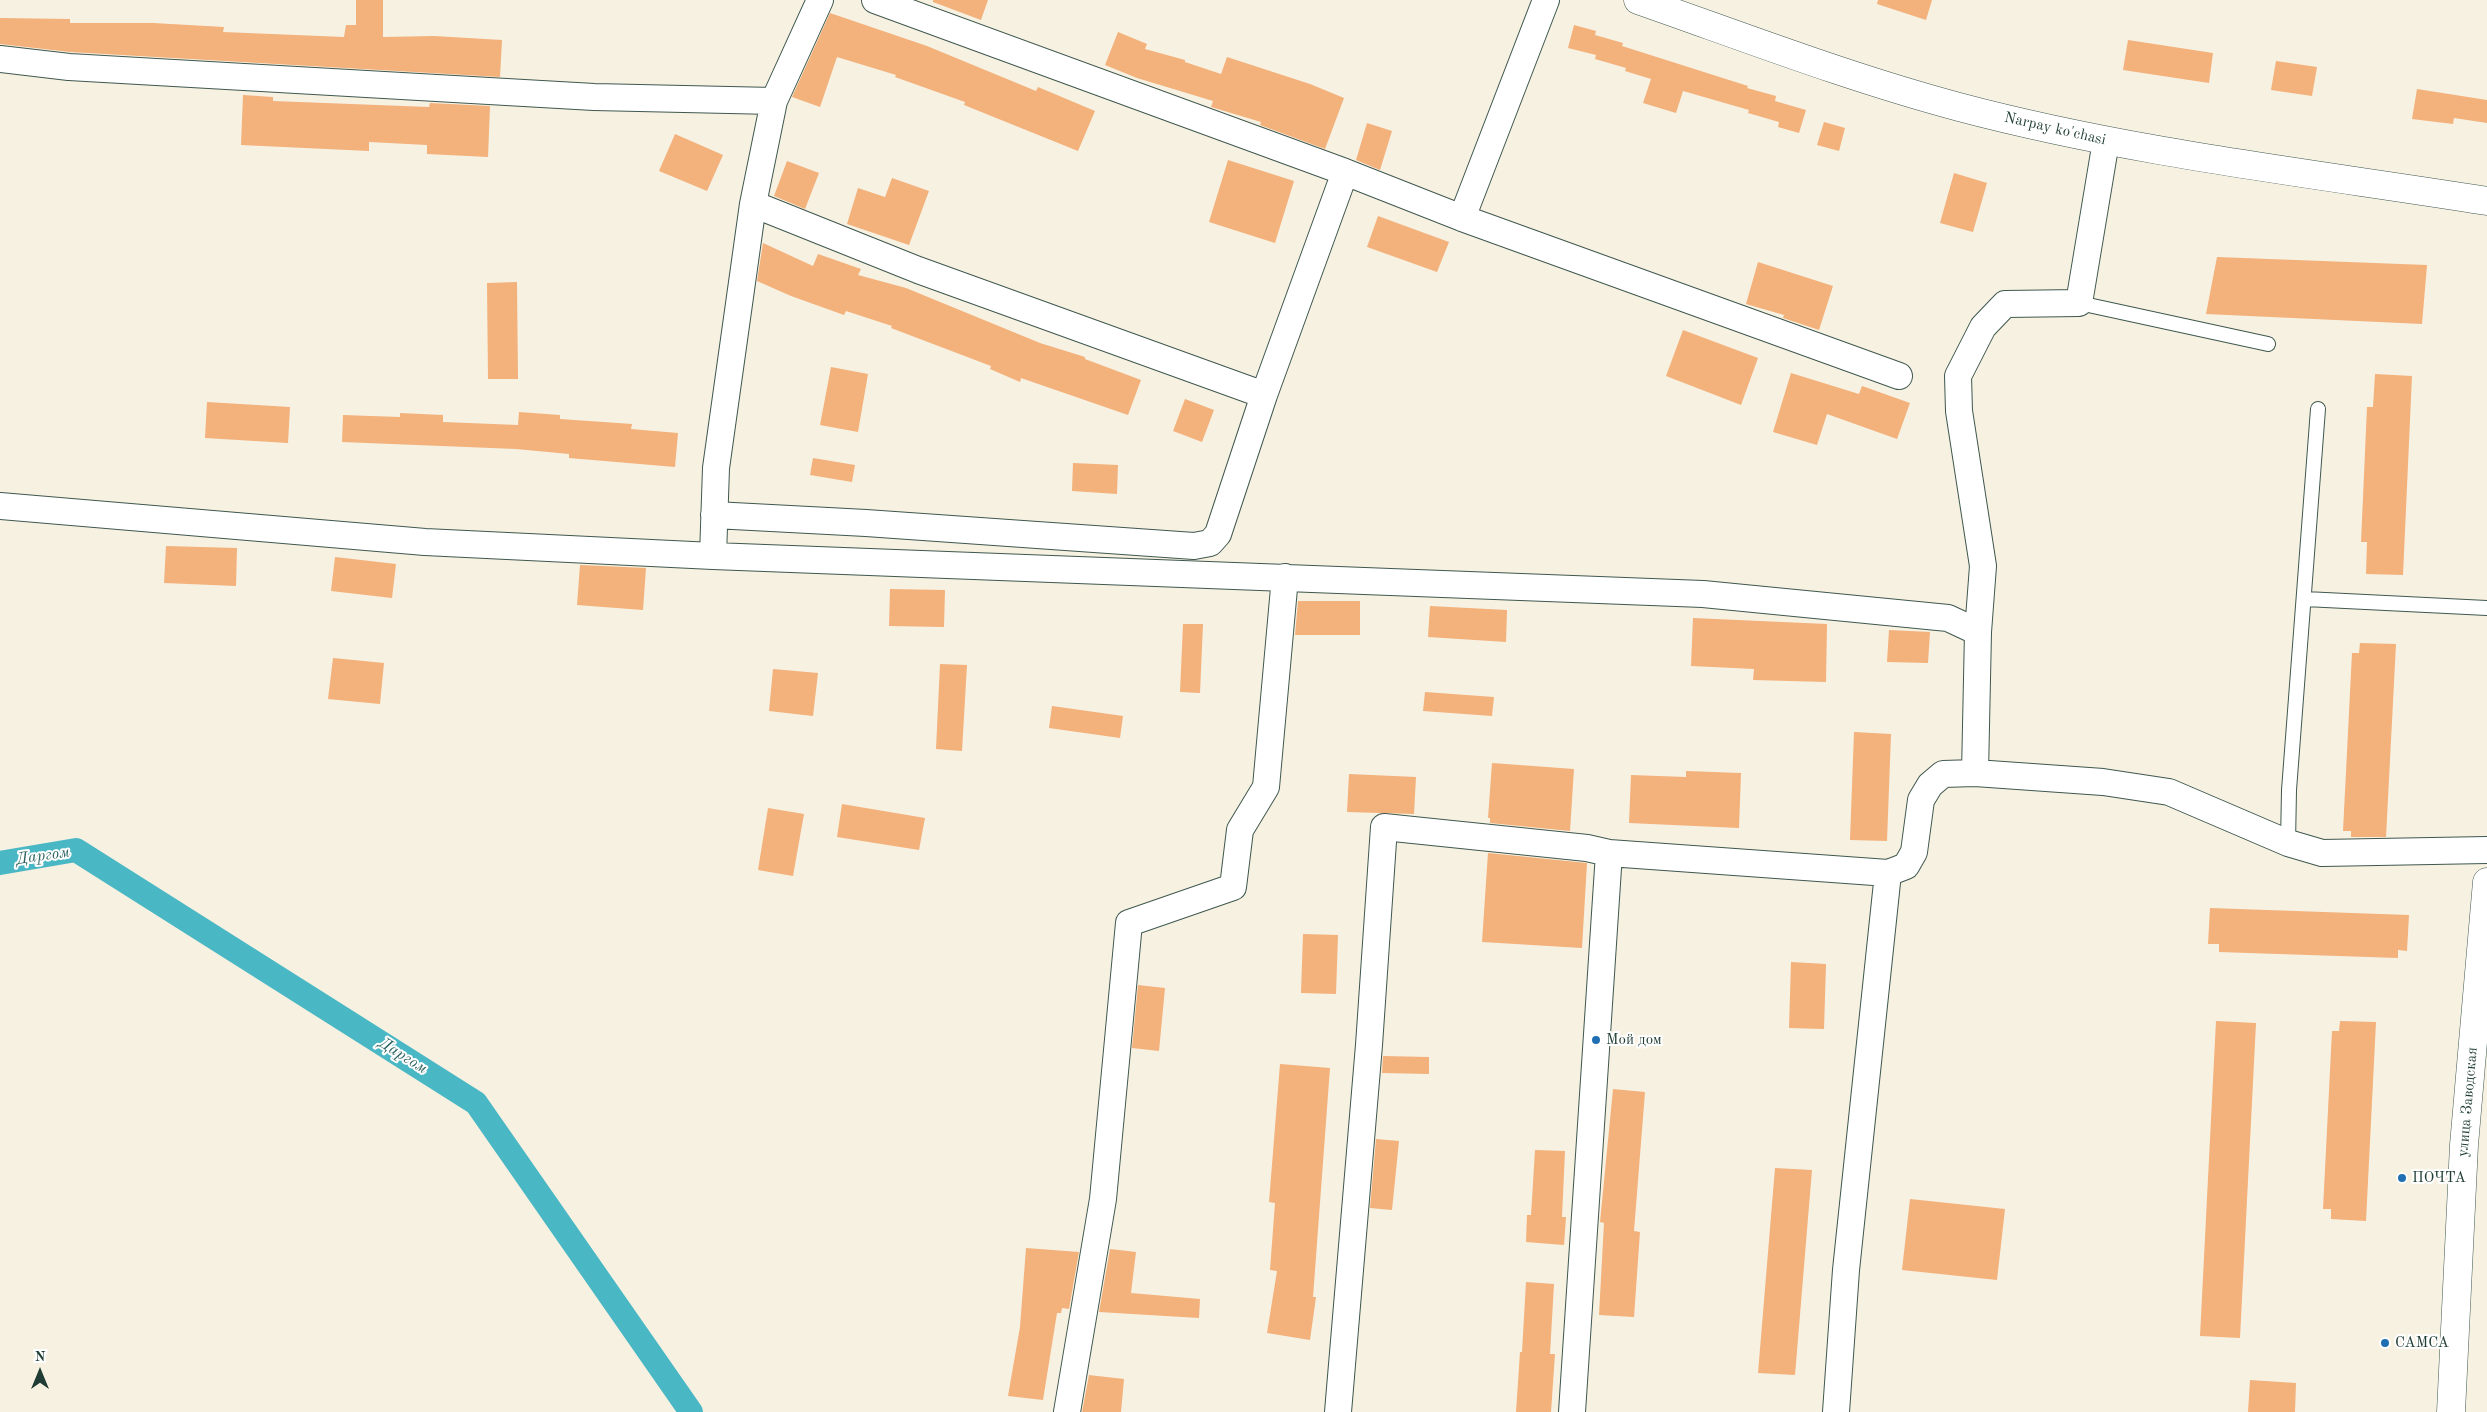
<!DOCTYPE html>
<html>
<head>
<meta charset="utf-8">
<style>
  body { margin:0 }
  #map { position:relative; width:2487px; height:1412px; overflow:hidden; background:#f7f1e2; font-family:"Old Standard TT",serif }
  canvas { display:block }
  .north { position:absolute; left:15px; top:1347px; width:50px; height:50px; -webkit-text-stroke:4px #fff; paint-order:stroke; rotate:0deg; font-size:14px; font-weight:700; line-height:20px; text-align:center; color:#1f3d34 }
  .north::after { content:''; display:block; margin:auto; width:18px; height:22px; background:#1f3d34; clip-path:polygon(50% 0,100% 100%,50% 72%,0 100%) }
</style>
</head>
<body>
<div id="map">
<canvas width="2487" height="1412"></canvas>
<div class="north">N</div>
</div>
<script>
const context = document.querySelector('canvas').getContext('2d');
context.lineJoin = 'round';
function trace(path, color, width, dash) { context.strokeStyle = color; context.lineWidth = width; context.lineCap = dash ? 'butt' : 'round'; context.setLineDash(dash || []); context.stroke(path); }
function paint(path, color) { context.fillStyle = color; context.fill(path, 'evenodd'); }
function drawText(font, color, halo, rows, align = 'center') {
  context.font = font + ' "Old Standard TT",serif'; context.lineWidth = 4; context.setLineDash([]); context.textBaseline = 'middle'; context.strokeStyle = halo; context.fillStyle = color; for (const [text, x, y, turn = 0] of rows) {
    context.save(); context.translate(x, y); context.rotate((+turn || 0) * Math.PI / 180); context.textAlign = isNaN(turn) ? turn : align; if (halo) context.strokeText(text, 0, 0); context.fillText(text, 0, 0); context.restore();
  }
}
trace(new Path2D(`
  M0 863 76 850 476 1103 691 1412`), '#4ab8c4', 24);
paint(new Path2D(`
  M356 0H383V37L434 36 502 40 500 77 70 52 0 44V18L70 19V23H153L224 27 223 32 344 37 346 25H356Z
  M933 0H988L981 20 933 2Z
  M1878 0H1932L1926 20 1877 4Z
  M830 13 927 46 1036 91 1038 87 1095 111 1078 151 964 105 965 102 895 77 896 75 837 57 820 107 792 97Z
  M1574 25 1596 31 1595 35 1623 43 1622 46 1748 86 1747 88 1776 96 1775 101 1806 110 1799 133 1778 127 1779 122 1748 113 1749 110 1683 91 1676 113 1643 103 1651 79 1625 71 1626 68 1595 59 1596 55 1568 48Z
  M1118 32 1147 44 1145 49 1185 60V62L1221 74 1227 57 1310 84 1344 98 1325 149 1260 125 1261 122 1211 107 1213 101 1137 78 1105 65Z
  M2128 40 2213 53 2209 83 2123 70Z
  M2276 61 2317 67 2312 96 2271 90Z
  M2417 89 2487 100V123L2454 118 2453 124 2412 119Z
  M243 95 273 97V101L429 107 430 103 490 106 488 157 427 154V145L369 142V151L241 145Z
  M1824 122 1845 128 1839 151 1817 145Z
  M1367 123 1392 131 1380 170 1356 160Z
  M675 134 723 155 707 191 659 171Z
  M1228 160 1294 181 1275 243 1209 222Z
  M787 161 819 173 805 209 774 196Z
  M1954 173 1987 183 1973 232 1940 223Z
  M892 178 929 191 909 245 847 224 858 188 885 197Z
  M1378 216 1449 242 1437 272 1367 247Z
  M763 243 813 266 818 254 861 269 858 275 906 288 1040 343 1085 357V359L1141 380 1128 415 1021 378 1020 382 990 369 991 366 891 328 892 326 846 311 844 315 791 296 757 281Z
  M2217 257 2427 265 2422 324 2206 314Z
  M1758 262 1833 286 1819 330 1783 318 1784 315 1746 304Z
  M517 282 518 379H488L487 283Z
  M1683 330 1758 358 1741 405 1666 376Z
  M831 367 868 374 858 432 820 425Z
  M1791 373 1859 394 1862 386 1910 403 1897 439 1827 414 1817 445 1773 432Z
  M2375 374 2412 376 2403 575 2366 574 2367 542H2361L2367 407H2373Z
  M1185 399 1214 410 1202 442 1173 431Z
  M207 402 290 407 288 443 205 438Z
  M519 412 560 415V419L632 424 631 429 678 433 675 467 569 458V454L516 449 342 442 343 415 400 417V413L443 415V422L518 425Z
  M813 458 855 465 852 482 810 475Z
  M1073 463 1118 465 1117 494 1072 491Z
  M166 546 237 548 236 586 164 583Z
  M335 557 396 564 392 598 331 591Z
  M580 565 646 568 643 610 577 605Z
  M890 589 945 590 944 627 889 626Z
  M1298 601H1360V635H1295Z
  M1430 606 1507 610 1506 642 1428 637Z
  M1693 618 1827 624 1826 682 1753 680 1754 669 1691 666Z
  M1183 624H1203L1200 693 1180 692Z
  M1889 630 1930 632 1928 663 1887 662Z
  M2360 643 2396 644 2386 837H2351V831H2343L2352 653H2359Z
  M333 658 384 663 380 704 328 699Z
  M940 664 967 665 962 751 936 749Z
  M773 669 818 673 813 716 769 711Z
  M1425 692 1494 697 1492 716 1423 711Z
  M1052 706 1123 716 1120 738 1049 728Z
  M1854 732 1891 734 1887 841 1850 840Z
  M1492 763 1574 769 1570 831 1490 823V818H1488Z
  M1686 771 1741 773 1739 828 1629 823 1631 775 1686 777Z
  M1349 774 1416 777 1414 814 1347 812Z
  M842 804 925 818 919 850 837 837Z
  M768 808 804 814 793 876 758 870Z
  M1488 853 1587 863 1582 948 1482 942Z
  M2210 908 2409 915 2407 951 2398 950V958L2219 952V944H2208Z
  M1303 934 1338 935 1336 994 1301 993Z
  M1791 962 1826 964 1824 1029 1789 1028Z
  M1138 985 1165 988 1159 1051 1132 1048Z
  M2216 1021 2256 1023 2240 1338 2200 1336Z
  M2340 1021 2376 1022 2366 1221 2331 1219V1209H2323L2332 1031H2339Z
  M1383 1056 1429 1057V1074L1382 1073Z
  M1280 1064 1330 1068 1313 1297H1316L1310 1340 1267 1333 1277 1271 1270 1270 1275 1203 1269 1202Z
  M1613 1089 1645 1092 1634 1231 1640 1232 1634 1317 1599 1315 1604 1223 1600 1222Z
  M1376 1139 1399 1141 1392 1210 1370 1208Z
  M1535 1150 1565 1151 1562 1217H1566L1564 1245 1526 1242 1527 1215H1531Z
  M1775 1168 1812 1170 1795 1375 1758 1373Z
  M1910 1199 2005 1209 1997 1280 1902 1270Z
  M1026 1248 1079 1252 1069 1309 1062 1308 1061 1313H1057L1043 1400 1008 1396 1020 1327Z
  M1110 1249 1136 1252 1131 1293 1200 1299 1199 1318 1099 1312Z
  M1526 1282 1554 1284 1550 1354H1555L1551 1412H1516L1520 1352H1522Z
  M1089 1375 1124 1379 1121 1412H1082Z
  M2250 1380 2296 1383 2295 1412H2248Z`), '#f3b17b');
const service = new Path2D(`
  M2079 303 2268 344
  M2305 599 2487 608
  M2288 843 2289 790 2318 409`);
const minor = new Path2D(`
  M875 0 1345 172 1462 218 1899 376
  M0 59 69 67 594 97 774 101
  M753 204 918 270 1264 395 1345 172
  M1462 218 1546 0
  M0 506 425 542 713 556 1703 594 1948 618 1978 632 1975 773
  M714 515 866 523 1194 546 1210 543 1218 534 1264 395
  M713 556 716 468 753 204 774 101 820 0
  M1978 632 1983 566 1959 411 1958 376 1983 327 2005 304 2079 303 2106 141
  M1067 1412 1103 1199 1129 923 1233 887 1240 830 1266 787 1285 577
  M1338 1412 1369 1045 1384 827 1587 848 1609 853 1888 873 1906 866 1914 852 1921 800 1930 785 1943 774 1975 773 2103 782 2169 792 2288 843 2322 853 2487 850
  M1572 1412 1609 853
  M1836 1412 1846 1270 1888 873`);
const tertiary = new Path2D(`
  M1638 0C1744 37 1850 78 1959 107 2132 153 2311 173 2487 201`);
const secondary = new Path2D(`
  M2451 1412 2464 1145 2487 882`);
trace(service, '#3f584e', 16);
trace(minor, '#3f584e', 28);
trace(tertiary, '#3f584e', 29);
trace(secondary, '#3f584e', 29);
trace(service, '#fff', 14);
trace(minor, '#fff', 26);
trace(tertiary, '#fff', 28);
trace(secondary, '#fff', 28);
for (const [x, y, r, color] of [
  [1596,1040,5,"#1f6fb2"],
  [2402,1178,5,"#1f6fb2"],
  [2385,1343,5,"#1f6fb2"]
]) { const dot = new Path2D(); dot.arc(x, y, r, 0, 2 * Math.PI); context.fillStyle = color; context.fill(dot); trace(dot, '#fff', 2); }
drawText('15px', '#1f3d34', '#fff', [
  ["Narpay ko'chasi",2055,129,13],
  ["улица Заводская",2468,1102,-85]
]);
drawText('15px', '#1f3d34', '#fff', [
  ["Мой дом",1606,1040],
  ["ПОЧТА",2412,1178],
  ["САМСА",2395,1343]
], 'left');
drawText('italic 16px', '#2c625f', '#fff', [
  ["Даргом",43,856,-8],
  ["Даргом",403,1056,32]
]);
</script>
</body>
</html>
